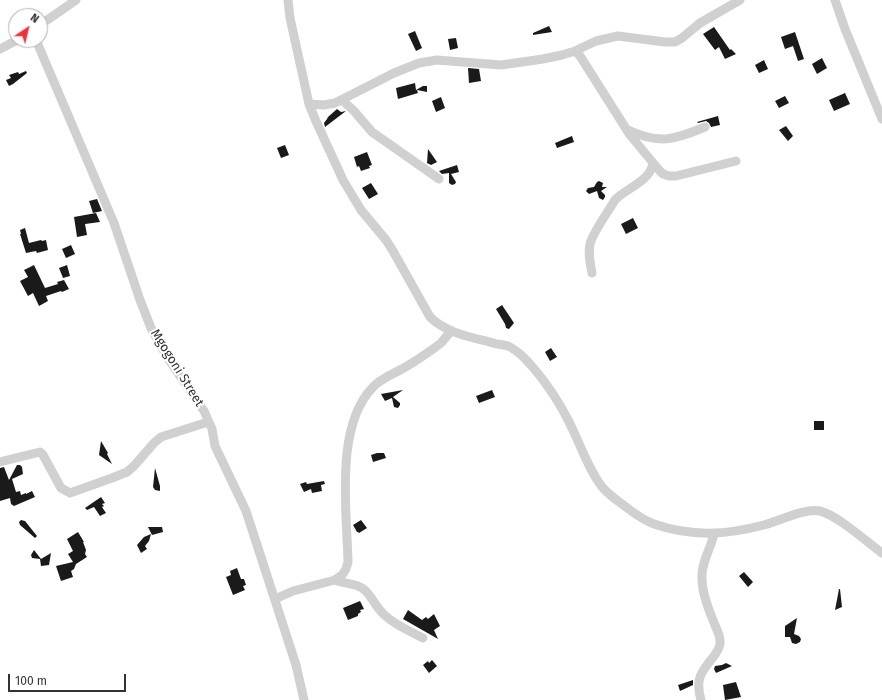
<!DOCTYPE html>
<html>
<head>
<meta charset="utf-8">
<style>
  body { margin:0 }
  #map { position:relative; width:882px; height:700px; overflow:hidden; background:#fff; font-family:"Fira Sans",sans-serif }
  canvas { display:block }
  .north { position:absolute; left:8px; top:8px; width:40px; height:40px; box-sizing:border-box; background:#fff; border:1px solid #adadad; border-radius:50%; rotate:35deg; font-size:11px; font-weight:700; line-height:16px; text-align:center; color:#333 }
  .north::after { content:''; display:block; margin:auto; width:14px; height:18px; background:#ef2f3b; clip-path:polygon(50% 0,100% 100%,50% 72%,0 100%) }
  .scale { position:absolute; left:8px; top:674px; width:118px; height:18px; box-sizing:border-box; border:2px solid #333; border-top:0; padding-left:5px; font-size:12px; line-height:14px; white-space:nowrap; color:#333; -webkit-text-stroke:3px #fff; paint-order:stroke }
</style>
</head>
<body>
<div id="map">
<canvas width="882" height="700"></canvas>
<div class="north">N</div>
<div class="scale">100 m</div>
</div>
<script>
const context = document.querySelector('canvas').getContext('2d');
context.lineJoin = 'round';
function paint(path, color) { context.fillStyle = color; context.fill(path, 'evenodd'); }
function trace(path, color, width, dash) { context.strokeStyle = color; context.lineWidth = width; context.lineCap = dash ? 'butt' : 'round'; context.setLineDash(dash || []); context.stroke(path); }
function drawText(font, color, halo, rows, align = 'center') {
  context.font = font + ' "Fira Sans",sans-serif'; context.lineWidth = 4; context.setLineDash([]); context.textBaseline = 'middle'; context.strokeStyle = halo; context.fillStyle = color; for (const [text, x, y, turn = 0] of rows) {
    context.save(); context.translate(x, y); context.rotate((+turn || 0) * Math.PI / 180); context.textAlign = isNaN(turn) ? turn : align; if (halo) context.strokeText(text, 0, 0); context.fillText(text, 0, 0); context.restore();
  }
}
paint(new Path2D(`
  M549 26 552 32 533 35V33Z
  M714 27 730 50 731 49 736 54 725 59 719 47 715 50 703 34Z
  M415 31 422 48 416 51 408 34Z
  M795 32 804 59 798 61 793 46 785 49 781 37Z
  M456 38 458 48 450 50 448 39Z
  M822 58 827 68 817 74 812 64Z
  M764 60 768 69 759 73 755 65Z
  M468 68 479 69 481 81 469 83Z
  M26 71 27 73 13 84 9 86 6 80 11 78 9 75 18 72 19 74Z
  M415 83 416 90 423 86H427V92L417 90 418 93 398 99 396 88Z
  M845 93 850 104 834 111 829 100Z
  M785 96 789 103 779 108 775 101Z
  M441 97 445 108 436 112 432 101Z
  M337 109 341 112 346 111 325 127 324 123 327 119 328 117Z
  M718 116 720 125 711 127 709 123 706 121 698 123 697 122Z
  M786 126 793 136 788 141 779 130Z
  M572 136 574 142 557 148 555 143Z
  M285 145 289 155 281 158 277 148Z
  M428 149 437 162 431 165 427 163Z
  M367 152 372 165 369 166 370 168 361 171 359 166 357 167 354 157Z
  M457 165 459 172 451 174 456 182 455 184 452 185 449 183V173L442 174 439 171Z
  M599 181 603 183 602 187H607L601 191 605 195V197L603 200 599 198 597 191 589 194 586 191 588 188 594 187 597 182Z
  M371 183 378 194 369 199 362 188Z
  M97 199 102 211 93 213 89 201Z
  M96 213 100 222 85 224 87 235 77 237 74 217Z
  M633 218 638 228 626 234 621 224Z
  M25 228 29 243 41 240 42 241 46 240 48 250 37 253 36 251 26 253 20 234H21L20 230Z
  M71 245 75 254 66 258 62 249Z
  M34 265 45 288 58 284 57 282 64 280 69 289 62 292 61 291 46 296 48 301 39 306 33 293 28 296 20 281 28 277 24 270Z
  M67 265 70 276 63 278 59 268Z
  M502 305 514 323 509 329 506 328 505 324 496 309Z
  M551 348 557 357 550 361 545 352Z
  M403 390 393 397 400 403V405L398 408 394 407 392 398 385 401 381 394Z
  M492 390 495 397 479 403 476 396Z
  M814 421H824V430H814Z
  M101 441 108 453 107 454 112 464 99 455Z
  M377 453H384L386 458 373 462 371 455Z
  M17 465H20L22 467 23 474 12 479 16 492 20 491 21 495 26 493V494L32 491 35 497 14 506 11 504 10 498 0 501V468L4 467 9 480Z
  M155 468 160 486V491L155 490 153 487Z
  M324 481 325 484 321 485 322 491 312 493 311 489 304 492 300 484 306 482 307 484Z
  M101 497 105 503 102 504 104 506 102 507 106 513 100 516 94 507 87 510 85 508Z
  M21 520 25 521 37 536 35 538 20 525 19 522Z
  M361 520 367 528 359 533 358 532H357L353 525Z
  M148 527H162L163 532 152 535Z
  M78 532 84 542H83L86 550 85 554 87 557 76 564 74 569 71 571 73 577 61 581 56 566 73 562 68 554 73 551 67 539Z
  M151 534 149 541 145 546 147 549 141 553 137 545 144 537Z
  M34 550 41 559 51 553 49 565 41 566 40 559 32 558 31 555Z
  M237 568 241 579H244L246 585 243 586 245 590 233 595 226 577 231 575 230 571Z
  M744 572 753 582 748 587 739 576Z
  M839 589H840L842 607 835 610Z
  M360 601 364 609 360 610 361 612 358 614V616L348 620 343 608Z
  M408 610 422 620 426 617 428 619 434 614 440 626 434 630 438 639 403 619Z
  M797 618 794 634 799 636 801 639 800 642 796 644 792 643 790 637H785V626Z
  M432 660 437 666 429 673 423 665 428 661 429 663Z
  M726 663 732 666 716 673 714 669 715 666 722 665Z
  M693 680V685L680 691 678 685Z
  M736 682 741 697 725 700 723 685Z`), '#1a1a1a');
trace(new Path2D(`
  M288 0 290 18 309 104 315 119 343 180 361 210 386 240 393 251 430 317C446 333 471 337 493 343 499 345 505 344 510 347 517 351 524 357 529 363 542 377 558 400 567 418 578 438 588 470 603 488 609 495 618 501 626 507 635 514 643 520 654 524 692 537 726 535 764 525 780 521 803 508 820 511 837 515 867 542 882 553
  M835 0 845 29 882 119
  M40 25 76 0
  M36 40 114 223 140 300 151 328 167 357 204 411 212 429 215 446 246 511 296 665 304 700
  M0 49 17 40
  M575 51 580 56 630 135 659 170 663 174 669 176H676L736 161
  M342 100 354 111 372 132 439 179
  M309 104 324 105 335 103 394 73 419 63 437 60 501 65 543 59 562 55 575 51 596 41 618 36 665 42H675L682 38 700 23 740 0
  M626 129C659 145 673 140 705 127
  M592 273C590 263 588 254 590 244 593 232 608 212 615 200 626 188 650 182 653 163
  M0 462 40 452 43 455 61 488 70 493 112 478 127 472 134 466 154 443 161 437 208 422
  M335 580C344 584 354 583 362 588 370 593 373 602 379 609 390 623 408 630 423 638
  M275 599 293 591 335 580 342 575 346 569 348 562C347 512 334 425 374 386 382 378 393 374 402 369 413 363 423 356 433 349L441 343 451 331
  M701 700C695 679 701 672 714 656 717 652 720 648 720 643 721 636 717 631 715 625 709 611 702 594 702 578 701 563 711 548 714 534`), '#d0d0d0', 9);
drawText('13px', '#333', '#fff', [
  ["Mgogoni Street",177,368,58]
]);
</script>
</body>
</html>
